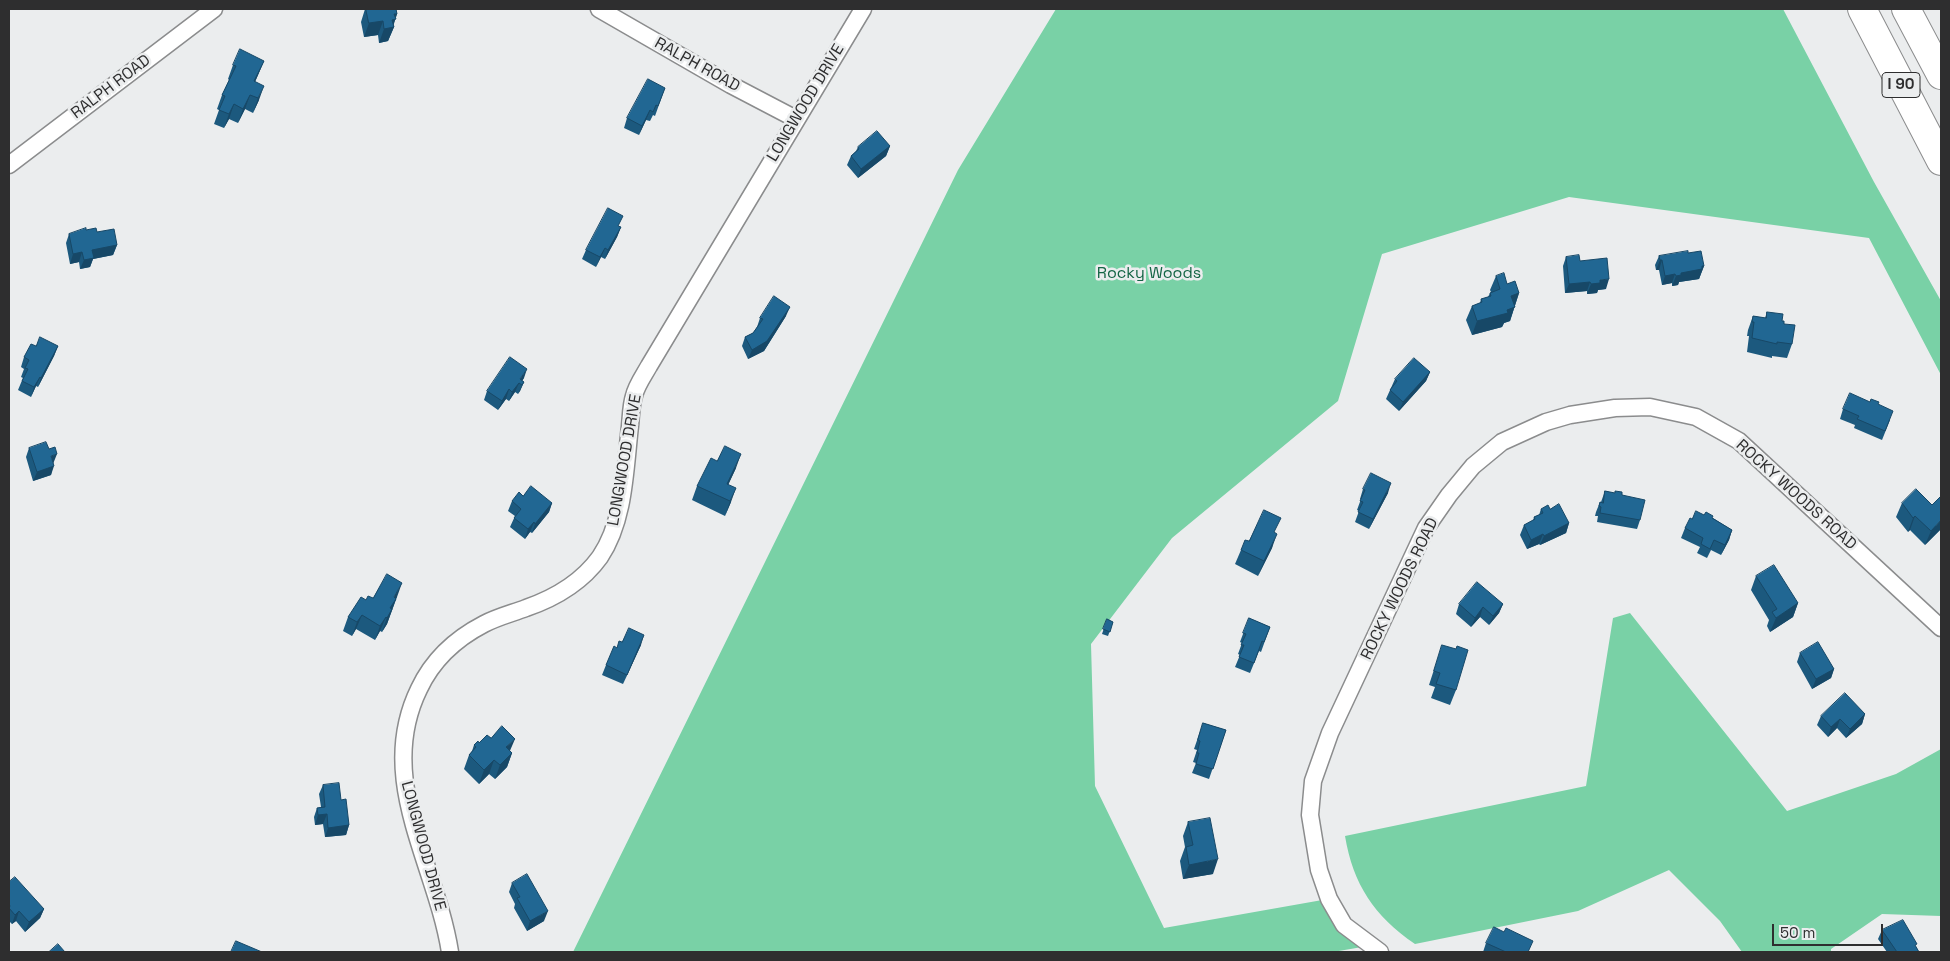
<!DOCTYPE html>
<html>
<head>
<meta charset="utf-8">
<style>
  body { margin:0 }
  #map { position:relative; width:1950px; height:961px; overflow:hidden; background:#ebedee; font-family:"Space Grotesk",sans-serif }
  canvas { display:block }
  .frame { position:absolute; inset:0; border:10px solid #2e2e2f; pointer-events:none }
  .scale { position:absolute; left:1772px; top:924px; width:111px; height:22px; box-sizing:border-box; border:2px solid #2e2e2f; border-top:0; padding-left:6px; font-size:15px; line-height:18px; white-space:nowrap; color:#2e2e2f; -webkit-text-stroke:4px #ebedee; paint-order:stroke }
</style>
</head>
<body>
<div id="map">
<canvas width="1950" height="961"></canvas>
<div class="frame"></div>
<div class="scale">50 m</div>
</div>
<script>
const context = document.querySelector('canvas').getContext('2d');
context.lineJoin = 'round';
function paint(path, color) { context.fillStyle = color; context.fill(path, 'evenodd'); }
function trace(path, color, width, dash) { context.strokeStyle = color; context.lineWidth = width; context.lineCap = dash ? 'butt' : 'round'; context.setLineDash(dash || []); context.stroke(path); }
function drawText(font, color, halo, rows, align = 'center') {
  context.font = font + ' "Space Grotesk",sans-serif'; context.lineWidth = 5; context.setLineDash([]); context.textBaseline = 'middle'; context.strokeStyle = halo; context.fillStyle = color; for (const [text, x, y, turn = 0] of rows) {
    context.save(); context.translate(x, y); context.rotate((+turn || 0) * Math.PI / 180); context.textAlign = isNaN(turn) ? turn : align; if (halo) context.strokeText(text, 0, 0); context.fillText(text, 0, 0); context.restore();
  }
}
paint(new Path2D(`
  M1056 9H1783L1874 182 1941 301V375L1869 238 1569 197 1382 254 1338 401 1172 538 1091 644 1095 786 1164 928 1328 899 1362 947 1333 952H573L958 170Z
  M1630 613 1787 811 1896 774 1941 749V916L1882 914 1831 949V952H1742L1720 921 1669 870 1578 911 1415 944C1374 916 1353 884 1345 836L1586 786 1613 618Z`), '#79d1a6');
const minor = new Path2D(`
  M599 9 731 85 796 119
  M9 165 214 9
  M450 952C436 863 375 779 419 689 433 659 455 639 484 624 497 617 513 613 526 608 555 598 582 582 600 557 625 520 625 468 630 426 631 416 631 405 634 396 636 386 644 375 649 366L863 9
  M1380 952 1344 925 1329 899 1319 870 1310 815 1313 781 1330 733 1426 528 1449 495 1473 466 1502 442 1546 422 1570 415 1615 408 1650 407 1696 417 1739 441 1941 628`);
const motorway = new Path2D(`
  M1862 9 1941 161
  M1906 9 1941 75`);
trace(minor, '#8b8c8d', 19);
trace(motorway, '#8b8c8d', 30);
trace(minor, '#fff', 16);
trace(motorway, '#fff', 28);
paint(new Path2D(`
  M365 9H396L397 14 393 25 394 27 388 41 379 43 378 35 364 37 361 22Z
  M264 61 255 82 259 100 253 113 245 109 238 123 229 119 224 128 214 124 219 110 217 109 222 95 229 80 228 79 233 65Z
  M665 88 655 116 653 115 650 121 646 120 639 135 624 128 627 118Z
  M890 146 886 156 858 178 847 165 851 156 856 151 858 147Z
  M620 227H621L617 237 605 259 601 257 596 267 582 259 586 250Z
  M86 230 97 232 117 245 113 255 93 259 90 267 80 269 79 262 70 264 66 243 69 234Z
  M1688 253 1704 266 1699 279 1679 282 1678 285 1672 286V283L1662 285 1659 270H1656L1655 265 1659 256Z
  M1566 257 1580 261 1606 289 1598 290 1597 293 1587 294V291L1565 293 1563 266Z
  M1496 276 1507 284 1519 293 1510 321 1504 323 1502 327 1472 335 1466 320 1472 306 1480 303 1481 299 1488 297 1490 293 1491 292 1490 290Z
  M1767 312 1782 321 1784 324 1792 344 1787 358 1772 356V358L1747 352 1749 336H1747L1748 330 1753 316 1765 318Z
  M786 316 764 351 748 359 742 346 745 337 753 333 757 327 760 318Z
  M36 346H58L54 356 38 387 36 386 31 397 18 390 23 378 21 377 24 369 21 367 24 357Z
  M1430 372 1426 381 1399 411 1386 399 1395 379Z
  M524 378 522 381 524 382 520 391 518 394 515 392 509 401 506 399 498 410 484 400 487 391Z
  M1870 402 1878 404 1890 420 1882 440 1854 428 1855 425 1840 419 1843 409Z
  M29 448 53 464 51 475 33 481 26 457Z
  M717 461 736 468 728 485 731 502 725 516 692 500 697 486Z
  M1363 489 1388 493 1369 529 1355 522 1359 511 1357 510 1361 499H1360Z
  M1605 491 1622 495 1640 520 1637 529 1597 522 1598 516H1595L1596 512 1600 502H1601Z
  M523 496 552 503 549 512 532 533 530 532 525 539 510 527 515 516 508 511 512 501Z
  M1902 503 1941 529 1925 545 1910 530 1908 532 1896 517Z
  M1541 509H1550L1569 523 1566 533 1540 545 1539 544 1527 549 1520 535 1524 525 1533 521 1534 517 1539 515Z
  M1713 518 1732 530 1729 540 1721 555 1711 550 1707 558 1697 553 1700 547 1681 538 1685 528 1692 519Z
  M1275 533 1272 548 1258 576 1235 564 1241 550 1249 541Z
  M1756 576 1798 603 1793 617 1770 632 1767 626 1769 620 1751 590Z
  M397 597 387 624 382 632 380 631 375 640 356 629 352 636 343 631 348 617 366 600Z
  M1459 604H1503L1499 613 1489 625 1480 617 1471 627 1456 614Z
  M1249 618 1270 627 1261 652 1259 651 1250 673 1235 667 1240 655 1238 654 1242 643 1240 642Z
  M1107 619 1113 622 1108 636 1102 634Z
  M622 642 641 645 623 684 602 675 606 665 617 648Z
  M1442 645 1456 690 1450 705 1431 698 1435 687 1429 685Z
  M1800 653 1834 669 1831 678 1812 689 1797 662Z
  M1865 714 1862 724 1846 738 1837 728 1828 737 1817 725 1821 716Z
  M1203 723 1226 730 1209 779 1192 773 1196 763 1193 762 1197 750 1194 749Z
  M491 738 512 753 507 767 495 779 489 774 479 784 464 769 469 755 472 751 474 745Z
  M323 785 341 800 349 825 346 835 325 837 323 824 315 825 314 817 317 808 321 807 319 794Z
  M1188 822 1213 874 1183 879 1180 861 1185 847 1183 836Z
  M9 882 44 909 40 918 25 932 16 921 12 924 9 921Z
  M512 883 544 921 527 931 514 908 515 904 509 892Z
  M1882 930 1916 947 1919 952H1887L1878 939Z
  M1486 943 1529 952H1483Z`), '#1c597e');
paint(new Path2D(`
  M394 14H397L393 27H394L388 41 379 43 384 29Z
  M383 21 378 35 364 37 369 23Z
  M264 61 258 75 249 95 254 81Z
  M264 86 259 100 253 113 258 98Z
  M250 95 245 109 238 123 243 109Z
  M234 104 229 119 224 128 229 114Z
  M650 110 646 120 639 135 642 126Z
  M890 146 886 156 858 178 861 169Z
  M621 227 617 237 605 259 608 250Z
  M117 245 113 255 93 259 90 267 80 269 84 260 92 250Z
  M605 248 601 257 596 267 600 257Z
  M82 252 79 262 70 264 73 254Z
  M1660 260H1662L1659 270H1656Z
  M1702 266H1704L1699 279 1679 282 1678 285 1672 286 1676 276 1681 273Z
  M1675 274 1672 283 1662 285 1665 276Z
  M1609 279 1606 289 1598 290 1597 293 1587 294 1591 284 1600 280Z
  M1590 282 1587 291 1565 293 1569 284Z
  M1519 293 1510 321 1504 323 1502 327 1472 335 1477 321 1511 296Z
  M790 307 786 316 764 351 748 359 752 350Z
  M58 346 54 356 38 387 41 378Z
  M527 369 524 378 520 384V379Z
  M1430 372 1426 381 1399 411 1403 402Z
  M40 377 36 386 31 397 34 387Z
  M524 382 520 391 518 394 522 385Z
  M519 383 515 392 509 401 512 392Z
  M509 389 506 399 498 410 502 401Z
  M57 454 53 464 51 456Z
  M741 454 736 468 722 498 727 484Z
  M54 466 51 475 33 481 37 472Z
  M1391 483 1388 493 1369 529 1373 519Z
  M736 488 731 502 725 516 730 501Z
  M552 503 549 512 532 533 535 524Z
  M1915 516 1910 530 1908 532 1913 518Z
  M1941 520V529L1925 545 1931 531Z
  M534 522 530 532 525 539 528 529Z
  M1569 523 1566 533 1540 545 1544 536Z
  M1732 530 1729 540 1721 555 1725 545Z
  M1277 534 1272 548 1258 576 1264 561Z
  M1543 534 1539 544 1527 549 1531 540Z
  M402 583 397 597 393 603 396 599 387 624 382 632 394 597Z
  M1798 603 1793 617 1770 632 1776 618Z
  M1503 604 1499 613 1489 625 1493 616Z
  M1483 607 1480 617 1471 627 1475 618Z
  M362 615 356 629 352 636 357 622Z
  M386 617 380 631 375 640 380 626Z
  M644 635 641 645 623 684 627 675Z
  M1834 669 1831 678 1812 689 1816 679Z
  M1865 714 1862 724 1846 738 1850 729Z
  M1840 719 1837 728 1828 737 1831 727Z
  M515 739 509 753 506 747Z
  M512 753 507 767 495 779 500 765Z
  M494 760 489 774 479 784 484 770Z
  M327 814 323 824 315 825 318 815Z
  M349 825 346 835 325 837 328 828Z
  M1218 859 1213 874 1183 879 1189 865Z
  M44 909 40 918 25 932 29 922Z
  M19 911 16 921 12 924 15 915Z
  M548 911 544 921 527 931 530 921Z`), '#174867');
const building = new Path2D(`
  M366 9H396L397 14H394L396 19 392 20 394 27 384 29 383 21 369 23Z
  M240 49 264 61 254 81 264 86 258 98 250 95 243 109 234 104 229 114 219 110 225 96 222 95 236 66 233 65Z
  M648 79 665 88 658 106 656 105 653 112 650 110 642 126 627 118Z
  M877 131 890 146 861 169 851 156 859 149 858 147Z
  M608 208 623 216 618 226 621 227 608 250 605 248 600 257 586 250Z
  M86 228V230L96 228 97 232 114 229 117 245 92 250 94 258 84 260 82 252 73 254 69 234Z
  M1688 251V253L1701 251 1704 266H1702V269L1681 273V275L1676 276 1675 274 1665 276 1662 260H1660L1659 256Z
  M1579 255 1580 261 1607 258 1609 279 1600 280V283L1591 284 1590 282 1569 284 1566 257Z
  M1504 273 1507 284 1515 281 1519 293 1511 296 1515 307 1507 310 1508 313 1477 321 1472 306 1482 302 1481 299 1491 296 1490 293 1500 289 1496 276Z
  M774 296 790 307 767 341 752 350 745 337 753 333 763 319 760 318Z
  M1767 312 1783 314 1782 321H1784V324L1795 325 1792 344 1777 342V344L1752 338 1754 322H1752L1753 316 1766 318Z
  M40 337 58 346 41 378 40 377 34 387 22 381 28 369 25 368 29 360 24 357 31 344 36 346Z
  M510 357 527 369 520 379 524 382 522 385 519 383 512 392 509 389 502 401 487 391Z
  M1414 358 1430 372 1403 402 1390 390 1397 381 1395 379Z
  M1850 393 1870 402 1871 399 1879 402 1878 404 1893 411 1885 431 1857 419 1859 416 1843 409Z
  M46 442 49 449 55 447 57 454 51 456 54 466 37 472 29 448Z
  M725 446 741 454 727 484 736 488 730 501 697 486 711 458 717 461Z
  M1371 473 1391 483 1373 519 1358 512 1363 502 1360 501 1365 490 1363 489Z
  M531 486 552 503 535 524 534 522 528 529 514 518 521 509 512 501 519 492 523 496Z
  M1916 489 1932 505 1941 496V520L1931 531 1915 516 1913 518 1902 503Z
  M1605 491 1615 493V491L1622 492V495L1645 500 1640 520 1600 513 1601 507 1599 506 1600 502 1603 503Z
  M1559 504 1569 523 1544 536 1543 534 1531 540 1524 525 1535 519 1534 517 1543 513 1541 509 1548 505 1550 509Z
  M1264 510 1281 518 1274 532 1277 534 1264 561 1241 550 1245 540 1249 541Z
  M1696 511 1704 515 1706 512 1713 516 1712 518 1732 530 1725 545 1714 540 1710 549 1701 544 1703 538 1685 528 1690 518 1692 519Z
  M1774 565 1798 603 1776 618 1772 612 1777 609 1756 576Z
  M387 574 402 583 394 597 396 599 390 608 392 609 387 618 386 617 380 626 362 615 357 622 348 617 361 597 366 600 368 596 373 598Z
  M1477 582 1503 604 1493 616 1483 607 1475 618 1459 604Z
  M1249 618 1270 627 1264 642 1262 641 1254 663 1239 657 1244 645H1241L1246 634 1243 633Z
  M1107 619 1113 622 1110 632 1103 629Z
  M629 628 644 635 627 675 606 665 614 646 617 648 619 641 622 642Z
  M1818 642 1834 669 1816 679 1800 653Z
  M1442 645 1456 649 1457 646 1468 650 1456 690 1436 684 1440 673 1434 671Z
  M1845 693 1865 714 1850 729 1840 719 1831 727 1821 716Z
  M1203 723 1226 730 1213 769 1196 764 1199 753H1197L1200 741 1198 740Z
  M502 726 515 739 506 747 512 753 500 765 494 760 484 770 469 755 476 747 474 745 478 741 479 743 487 735 491 738Z
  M339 783 341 800 346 799 349 825 328 828 327 814 318 815 317 808 325 807 323 785Z
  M1210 818 1218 859 1189 865 1186 847 1193 845 1188 822Z
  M527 874 548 911 530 921 517 898 520 897 512 883Z
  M15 877 44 909 29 922 19 911 15 915 9 908 10 906 9 904V882Z
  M1903 920 1917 944 1915 945 1919 952H1897L1882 930Z
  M1494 927 1504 932 1506 928 1533 941 1528 952H1506L1486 943Z
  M236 941 262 952H231Z
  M58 944 65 952H49Z`);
paint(building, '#216793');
trace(building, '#174867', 1);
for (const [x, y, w] of [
  [1901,85,38]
]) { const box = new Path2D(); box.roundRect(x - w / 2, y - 12.5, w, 25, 4); context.fillStyle = '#ebedee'; context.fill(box); trace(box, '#2e2e2f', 1); }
drawText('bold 15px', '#2e2e2f', null, [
  ["I 90",1901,85]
]);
drawText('16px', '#2e2e2f', '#ebedee', [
  ["RALPH ROAD",697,65,29],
  ["RALPH ROAD",111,87,-37],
  ["LONGWOOD DRIVE",806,103,-59],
  ["LONGWOOD DRIVE",625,460,-80],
  ["ROCKY WOODS ROAD",1796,495,42],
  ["ROCKY WOODS ROAD",1400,589,-64],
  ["LONGWOOD DRIVE",423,846,75]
]);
drawText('16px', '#146545', '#ebedee', [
  ["Rocky Woods",1149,274]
]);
</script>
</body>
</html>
